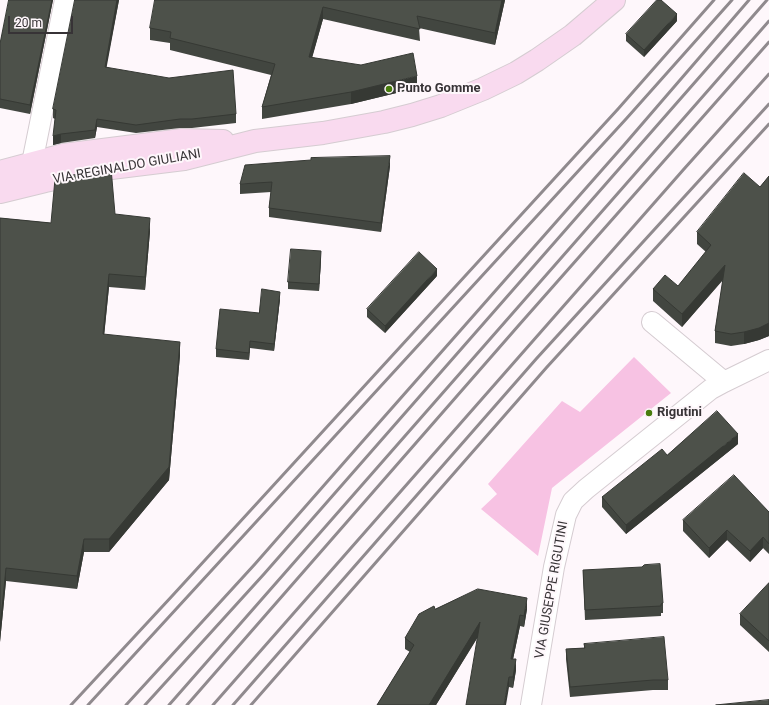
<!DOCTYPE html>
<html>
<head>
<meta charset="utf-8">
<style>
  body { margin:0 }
  #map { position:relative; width:769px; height:705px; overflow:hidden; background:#fef7fb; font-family:Roboto,sans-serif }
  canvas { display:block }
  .scale { position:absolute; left:8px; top:16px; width:65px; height:18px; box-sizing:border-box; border:2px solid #373336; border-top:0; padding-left:5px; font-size:12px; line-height:14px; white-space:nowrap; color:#373336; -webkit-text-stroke:3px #fef7fb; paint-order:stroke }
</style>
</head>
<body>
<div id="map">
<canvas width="769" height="705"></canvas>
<div class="scale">20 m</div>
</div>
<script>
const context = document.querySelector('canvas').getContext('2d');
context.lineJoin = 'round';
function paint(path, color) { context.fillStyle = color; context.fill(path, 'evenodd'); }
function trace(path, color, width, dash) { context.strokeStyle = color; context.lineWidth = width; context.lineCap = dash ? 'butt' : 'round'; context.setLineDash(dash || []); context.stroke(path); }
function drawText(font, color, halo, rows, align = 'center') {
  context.font = font + ' Roboto,sans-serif'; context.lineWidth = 4; context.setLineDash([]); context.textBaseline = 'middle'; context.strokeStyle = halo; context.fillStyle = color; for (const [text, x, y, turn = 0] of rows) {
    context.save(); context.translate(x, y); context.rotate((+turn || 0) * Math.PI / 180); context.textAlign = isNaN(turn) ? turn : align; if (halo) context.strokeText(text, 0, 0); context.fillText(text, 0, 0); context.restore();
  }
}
paint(new Path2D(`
  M634 357 671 393 552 488 538 556 481 509 497 494 488 484 562 401 580 412Z`), '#f7c2e3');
const street = new Path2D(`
  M22 175 32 163 65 0
  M652 322 724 382
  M531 705 554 567 566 515 573 501 586 489 711 389 724 382 769 360`);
const secondary = new Path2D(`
  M0 172 63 155 182 140 223 141
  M0 192 45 181 103 169 184 159 255 141 323 133 384 122 412 115 441 106 483 89 516 73 537 60 573 35 614 0`);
trace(street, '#d5ccd1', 22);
trace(secondary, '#d5ccd1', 24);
trace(street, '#fff', 20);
trace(secondary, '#f9daef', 22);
trace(new Path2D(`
  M71 705 173 595 618 109 714 0
  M88 705 626 119 732 0
  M126 705 255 564 362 442 624 145 749 0
  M145 705 264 574 767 0
  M169 705C369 477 569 249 769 21
  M187 705 519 325 769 42
  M213 705 684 169 769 74
  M233 705 537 358 769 104
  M251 705 547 367 769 124`), '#908a8e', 3);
paint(new Path2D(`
  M9 0H53L30 114 0 108V44Z
  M75 0H119L106 67 236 114V123L192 128H180L136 133 97 127 95 138 61 143 53 145 55 119 53 118V109Z
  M155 0H505L495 45 419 28 420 41 323 19 312 57 417 88 351 104 262 119V107L271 75 170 50V43L150 40V28Z
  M677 21 644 57 626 41V34Z
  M390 166 381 232 269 217V208L271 192 240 194V184Z
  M769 176V336L759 340 744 344 731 346 715 343V331L723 280 682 327 653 301V289L678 286 706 252 697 244V232L760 187Z
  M115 214 150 231 145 290 109 287 104 335 180 355 169 480 109 552H84L77 589 6 581 0 642V218L51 223Z
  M321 259 319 291 288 289V282Z
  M437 276 385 333 367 317V309Z
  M280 299 274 351 250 348 249 360 216 357V349L259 313Z
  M738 444 626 534 602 507V497L667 455Z
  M769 512V554L763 548 750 562 727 540 709 558 683 531V520Z
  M583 570 663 603V613H661V616L585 620Z
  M769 583V652L740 625V614Z
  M435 609H527L524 627 520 626 513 659 516 670 513 688 509 687 478 637 436 705H377L410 652 405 649V638Z
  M584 644 668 680V690H653L570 697 566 659V649L584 648Z`), '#424640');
paint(new Path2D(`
  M52 0H53L30 114V105Z
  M117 0H119L105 76V67Z
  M502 0H505L495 45V33Z
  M323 7V19L309 69V57Z
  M677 14V21L644 57V50Z
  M417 76V88L351 104V92Z
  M97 119V127L95 138V130Z
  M61 134V143L53 145V136Z
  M390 156V166L381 232V223Z
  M150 218V231L145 290V277Z
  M321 251V259L319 291V284Z
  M725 265V277L682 327V314Z
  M437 269V276L385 333V326Z
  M109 274V287L103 347V334Z
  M280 292V299L274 351V344Z
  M769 323V336L759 340 744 344V332Z
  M250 341V348L249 360V353Z
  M180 342V355L169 480 109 552V539Z
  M738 434V444L626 534V525Z
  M727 530V540L709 558V548Z
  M763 537V548L750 562V551Z
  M84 539V552L77 589V576Z
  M6 568V581L0 642V629Z
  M527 598V609L524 627V616Z
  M520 615V626L511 669V659Z
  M480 622V633L436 705H429Z
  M516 659V670L513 688V677Z
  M509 677V687L506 705H504Z`), '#363934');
const building = new Path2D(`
  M9 0H52L30 105 0 99V44Z
  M75 0H117L105 67 169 78 233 70 236 114 192 119H180L136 125 97 119 95 130 61 134 53 136 56 110 53 109Z
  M155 0H502L495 33 417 16 420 29 323 7 309 57 361 65 413 53 417 76 351 92 262 107 275 64 170 38 171 32 150 28Z
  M657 0H661L677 14 644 50 626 34Z
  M390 156 381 223 269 208 272 182 240 184 245 165 311 160V158Z
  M111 168 115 214 150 218 145 277 109 274 103 334 180 342 169 467 109 539H84L77 576 6 568 0 629V218L51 223 55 179Z
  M744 173 760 187 769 176V323L759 328 744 332 731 334 715 331 725 265 682 314 653 289 665 275 678 286 711 245 697 232Z
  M291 249 321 251 319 284 288 282Z
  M419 252 437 269 385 326 367 309Z
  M262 289 280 292 274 344 250 341 249 353 216 349 220 309 259 313Z
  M717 411 738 434 626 525 602 497 662 449 667 455Z
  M734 475 769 512V544L763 537 750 551 727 530 709 548 683 520Z
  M660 564 663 603 661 604V606L585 610 583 570 642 567 644 565Z
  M769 583V641L740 614Z
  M478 589 527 598 524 616 520 615 511 659H516L513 677H509L504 705H466L480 622 429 705H377L414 645 405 638 419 614 434 606 435 609Z
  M664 637 668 680H653L570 687 566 649 585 648 584 644Z
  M769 700V705H716Z`);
paint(building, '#4d514a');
trace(building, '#363934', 1);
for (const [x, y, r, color] of [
  [389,89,4,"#487c0d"],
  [649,413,4,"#487c0d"]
]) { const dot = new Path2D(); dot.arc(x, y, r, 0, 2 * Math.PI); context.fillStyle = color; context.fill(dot); trace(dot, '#fef7fb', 1.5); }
drawText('bold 13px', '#373336', '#fef7fb', [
  ["Punto Gomme",397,89],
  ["Rigutini",657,413]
], 'left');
drawText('13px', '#373336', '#fef7fb', [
  ["VIA REGINALDO GIULIANI",127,167,-10],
  ["VIA GIUSEPPE RIGUTINI",552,590,-80]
]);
</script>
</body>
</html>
